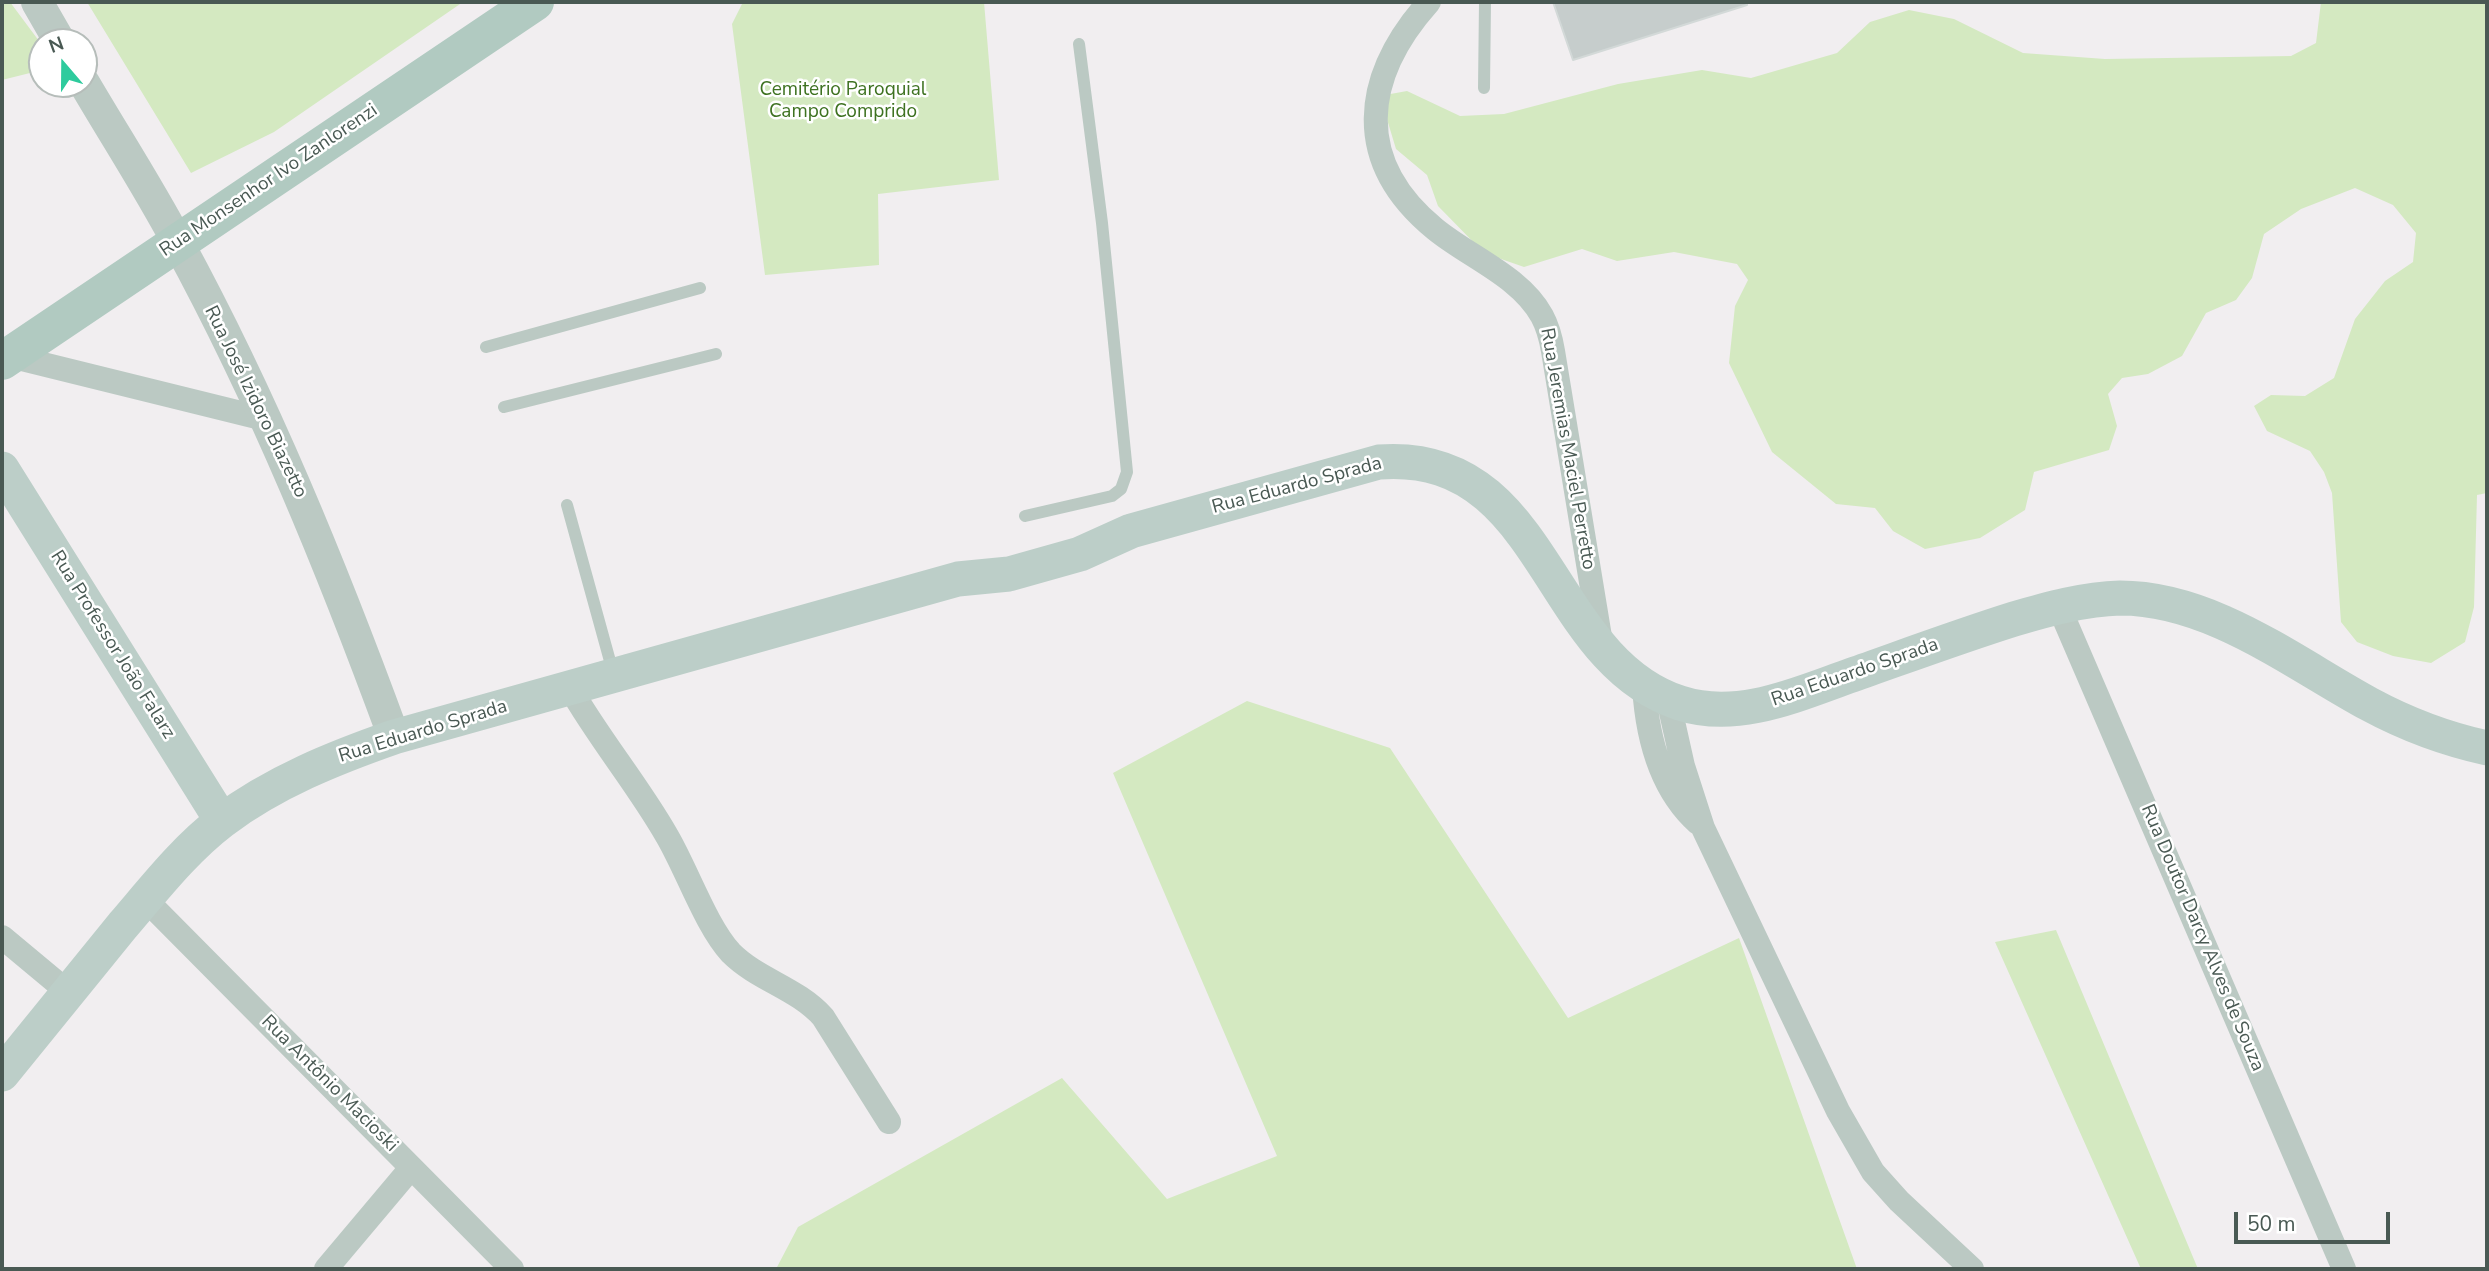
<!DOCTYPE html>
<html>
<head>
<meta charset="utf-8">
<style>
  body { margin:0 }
  #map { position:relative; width:2489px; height:1271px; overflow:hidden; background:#f1eef0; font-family:"Nunito Sans",sans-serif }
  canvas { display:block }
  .frame { position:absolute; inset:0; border:4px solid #495953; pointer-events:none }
  .north { position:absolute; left:28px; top:28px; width:70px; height:70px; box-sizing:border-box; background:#fff; border:2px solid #b6bdba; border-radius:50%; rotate:340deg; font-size:19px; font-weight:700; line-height:28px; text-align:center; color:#495953 }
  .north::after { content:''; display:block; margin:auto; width:24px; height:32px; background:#2ecb9d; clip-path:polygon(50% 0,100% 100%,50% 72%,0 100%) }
  .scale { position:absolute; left:2234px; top:1212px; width:156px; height:32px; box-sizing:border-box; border:4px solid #495953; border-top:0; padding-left:9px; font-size:21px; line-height:24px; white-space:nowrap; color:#495953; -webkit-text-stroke:5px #fff; paint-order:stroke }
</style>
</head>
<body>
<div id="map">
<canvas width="2489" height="1271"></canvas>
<div class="frame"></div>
<div class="north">N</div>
<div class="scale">50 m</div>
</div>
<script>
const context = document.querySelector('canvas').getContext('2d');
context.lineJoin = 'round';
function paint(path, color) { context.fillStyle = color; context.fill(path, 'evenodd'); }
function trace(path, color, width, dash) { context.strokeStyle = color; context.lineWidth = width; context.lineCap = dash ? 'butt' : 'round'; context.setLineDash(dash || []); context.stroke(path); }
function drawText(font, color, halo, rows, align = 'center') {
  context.font = font + ' "Nunito Sans",sans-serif'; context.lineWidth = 5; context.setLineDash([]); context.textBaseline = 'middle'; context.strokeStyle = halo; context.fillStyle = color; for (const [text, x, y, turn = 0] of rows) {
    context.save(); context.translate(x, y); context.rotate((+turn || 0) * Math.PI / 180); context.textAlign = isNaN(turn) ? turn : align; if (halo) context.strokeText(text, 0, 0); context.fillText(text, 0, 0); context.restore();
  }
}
paint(new Path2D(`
  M2 2H10L42 45V70L2 80Z
  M87 2H463L274 132 191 173Z
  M743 2H984L999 180 878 194 879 265 765 275 732 24Z
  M2321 2H2487V493L2477 495 2474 607 2465 642 2431 663 2393 656 2357 642 2341 622 2332 493 2324 472 2310 451 2267 431 2254 406 2271 395 2305 396 2334 378 2355 319 2385 281 2413 262 2416 233 2393 205 2355 188 2301 209 2264 234 2252 278 2236 300 2206 313 2182 356 2148 374 2122 378 2108 394 2117 426 2109 450 2034 472 2025 510 1980 538 1925 549 1893 531 1875 508 1836 504 1772 452 1729 363 1735 306 1748 280 1737 264 1674 252 1617 261 1582 249 1524 267 1484 253 1438 206 1427 175 1396 149 1383 106 1385 95 1407 91 1460 116 1504 114 1618 84 1702 70 1751 78 1837 53 1870 22 1909 10 1954 19 2023 53 2105 59 2291 56 2316 43Z
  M1247 701 1390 748 1568 1018 1739 938 1857 1269H776L798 1227 1062 1078 1167 1199 1277 1156 1113 773Z
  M2056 930 2198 1269H2141L1995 942Z`), '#d4e9c1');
const building = new Path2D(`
  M1553 2H1747V5L1573 60Z`);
paint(building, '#c6cdcc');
trace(building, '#d3d9d8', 2);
trace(new Path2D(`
  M1484 88 1485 2
  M486 347 700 288
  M504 407 716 354
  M567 505 613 672
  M1025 516 1112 496 1121 489 1127 472 1102 223 1079 44`), '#bbc9c3', 12);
trace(new Path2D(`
  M1429 2C1362 77 1352 161 1435 229 1469 257 1520 276 1542 316 1548 327 1551 339 1553 351L1601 643
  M10 356 265 419
  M2059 607 2344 1269
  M1644 686C1647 736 1660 789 1698 823
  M570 688C599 739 638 785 667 836 687 870 706 926 731 953 758 980 797 988 823 1017L889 1122
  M1668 699 1683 766 1703 828 1838 1111 1873 1172 1899 1201 1972 1269
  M145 899 512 1269
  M2 937 68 992
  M326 1269 411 1168`), '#bbc9c3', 24);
trace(new Path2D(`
  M37 2 60 42
  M84 83C115 136 149 188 178 243 264 401 332 568 394 737`), '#bbc9c3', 32);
trace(new Path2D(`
  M2 469 222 821
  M2 1074C42 1024 83 975 123 925 154 889 184 850 222 821 274 782 334 758 394 737L958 579 1009 574 1080 554 1131 531 1379 462C1548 449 1544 659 1680 703 1738 722 1798 694 1852 675 1906 656 1960 636 2014 619 2048 609 2084 599 2120 598 2211 598 2292 662 2369 704 2406 724 2446 739 2487 748`), '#bccec8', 35);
trace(new Path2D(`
  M2 361 535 2`), '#b1cac1', 38);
drawText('19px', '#3e7221', '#fff', [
  ["Cemitério Paroquial",843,90],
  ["Campo Comprido",843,112]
]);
drawText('19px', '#495953', '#fff', [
  ["Rua Monsenhor Ivo Zanlorenzi",269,181,-34],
  ["Rua José Izidoro Biazetto",255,402,64],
  ["Rua Jeremias Maciel Perretto",1567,449,80],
  ["Rua Eduardo Sprada",1297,486,-15],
  ["Rua Professor João Falarz",112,645,58],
  ["Rua Eduardo Sprada",1855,673,-19],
  ["Rua Eduardo Sprada",423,732,-17],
  ["Rua Doutor Darcy Alves de Souza",2202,938,67],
  ["Rua Antônio Macioski",329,1084,45]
]);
</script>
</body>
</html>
